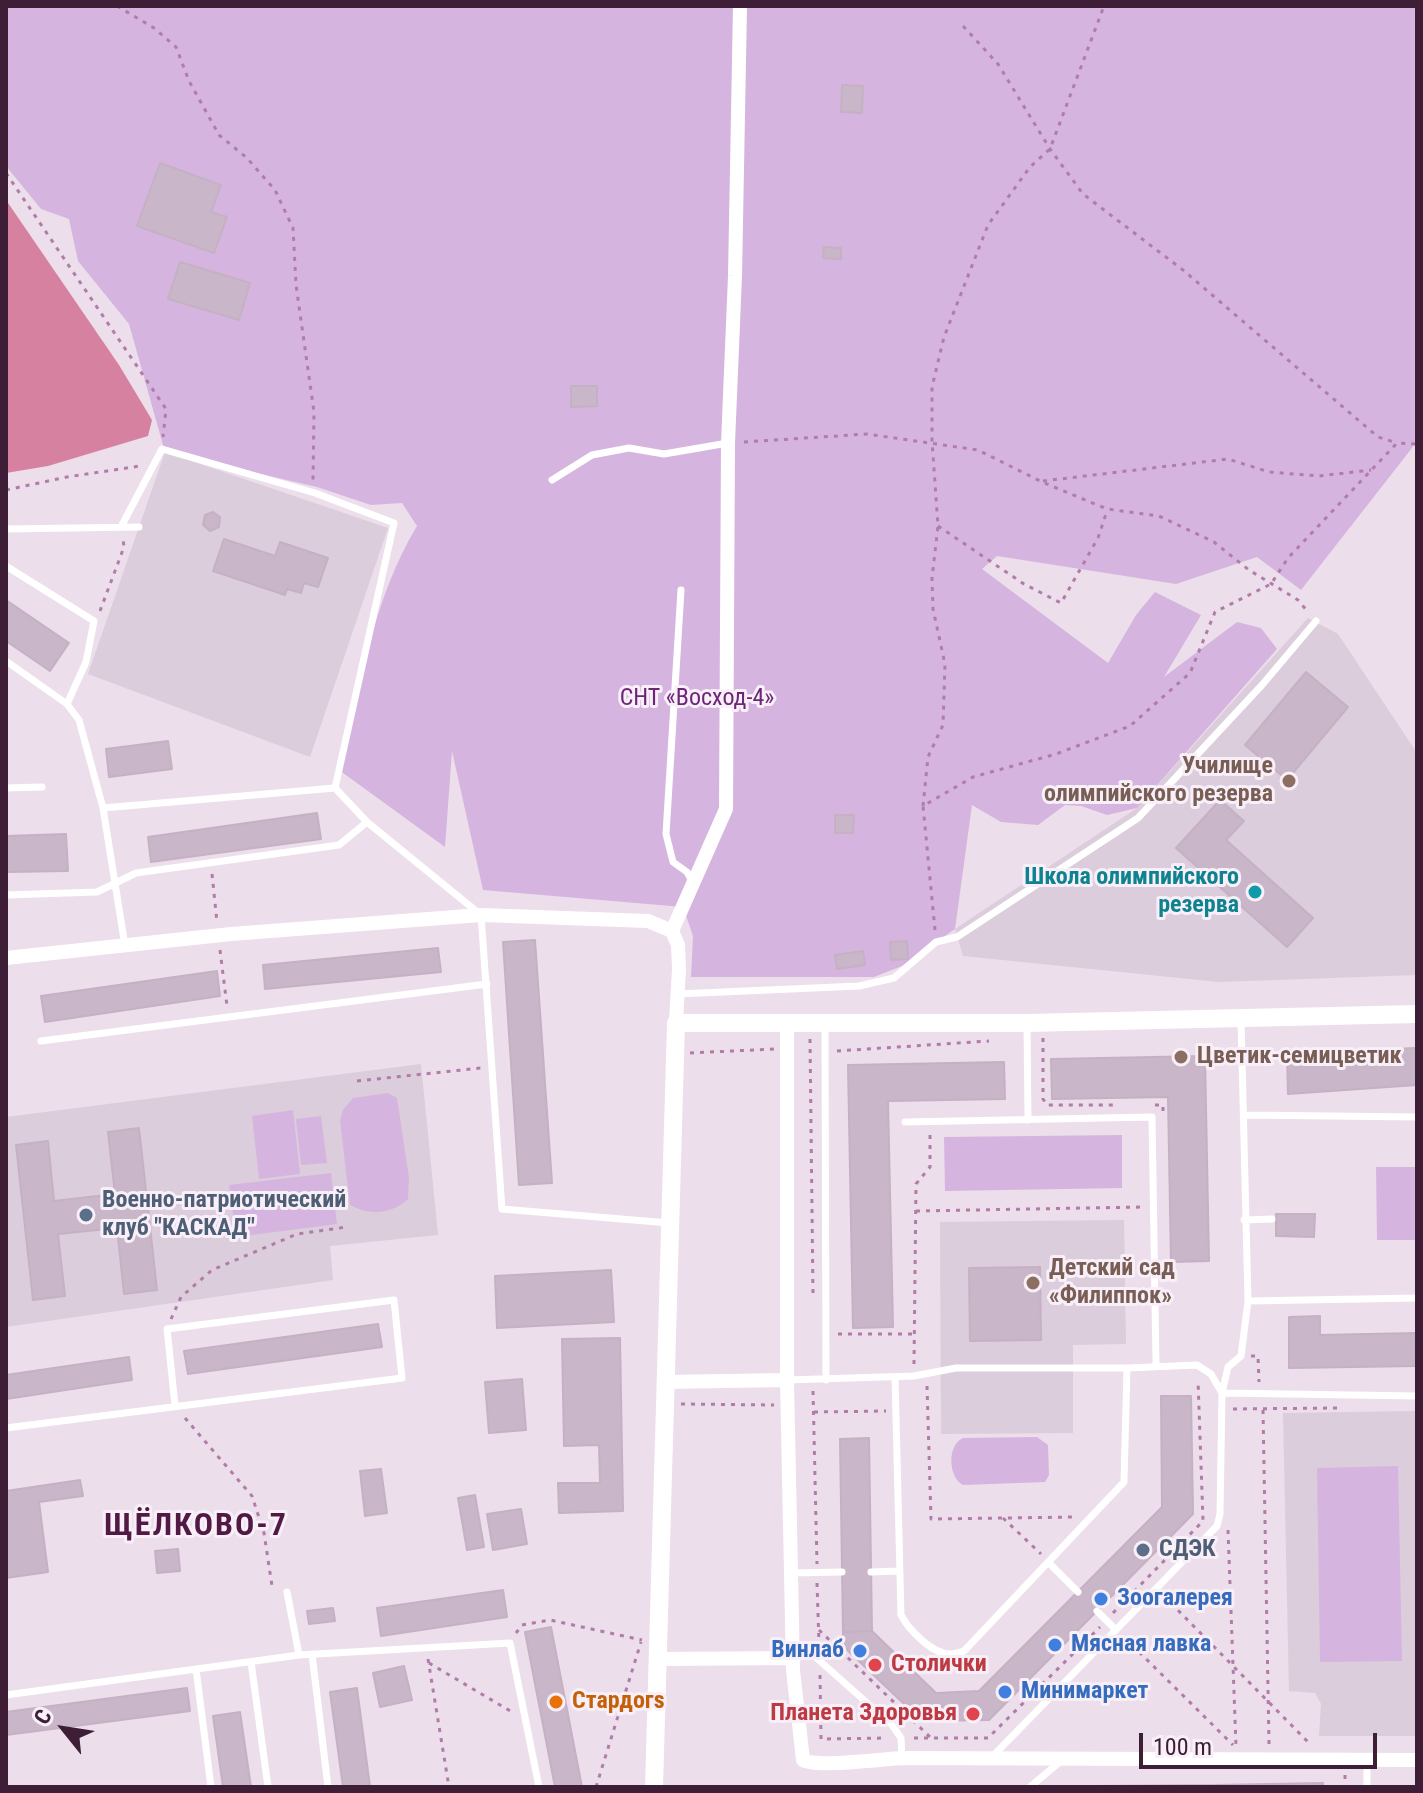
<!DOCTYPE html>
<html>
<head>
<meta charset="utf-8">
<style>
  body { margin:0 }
  #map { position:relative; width:1423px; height:1793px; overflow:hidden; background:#ecdeeb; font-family:"Roboto Condensed",sans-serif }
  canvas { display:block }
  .frame { position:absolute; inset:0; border:8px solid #3d1e36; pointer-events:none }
  .north { position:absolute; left:24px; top:1689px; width:80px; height:80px; -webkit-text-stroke:6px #f8eff8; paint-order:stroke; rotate:300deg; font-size:22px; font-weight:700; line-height:32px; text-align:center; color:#3d1e36 }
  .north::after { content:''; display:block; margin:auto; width:28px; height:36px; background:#3d1e36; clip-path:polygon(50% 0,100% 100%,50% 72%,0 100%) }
  .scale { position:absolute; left:1139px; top:1733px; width:238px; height:36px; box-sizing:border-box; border:4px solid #3d1e36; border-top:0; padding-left:10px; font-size:24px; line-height:28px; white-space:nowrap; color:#3d1e36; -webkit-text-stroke:6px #f8eff8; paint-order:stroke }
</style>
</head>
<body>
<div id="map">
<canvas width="1423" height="1793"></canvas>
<div class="frame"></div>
<div class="north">С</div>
<div class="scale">100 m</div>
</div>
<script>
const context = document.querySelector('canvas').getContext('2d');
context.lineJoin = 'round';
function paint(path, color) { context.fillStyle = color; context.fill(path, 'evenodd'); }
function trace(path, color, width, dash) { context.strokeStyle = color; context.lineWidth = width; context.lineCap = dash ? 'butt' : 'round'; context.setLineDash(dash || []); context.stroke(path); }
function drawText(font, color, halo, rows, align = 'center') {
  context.font = font + ' "Roboto Condensed",sans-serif'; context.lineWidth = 6; context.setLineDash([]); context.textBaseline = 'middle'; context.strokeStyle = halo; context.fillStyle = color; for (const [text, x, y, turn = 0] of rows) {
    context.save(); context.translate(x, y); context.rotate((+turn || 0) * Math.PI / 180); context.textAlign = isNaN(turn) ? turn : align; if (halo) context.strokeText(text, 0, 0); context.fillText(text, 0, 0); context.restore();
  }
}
paint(new Path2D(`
  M165 452 388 528 310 757 88 674Z
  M1308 618 1338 634 1417 753V975L1219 982 963 956 955 929 1137 808Z
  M421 1064 438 1235 330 1246 333 1280 6 1327V1117Z
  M1124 1220 1126 1344 1073 1345V1433L941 1434 940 1222Z
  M1417 1411V1736H1319L1321 1704 1315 1693 1289 1691 1283 1413Z`), '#dbcddb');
paint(new Path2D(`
  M6 6H1417V438L1412 448 1301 590 1257 557 1176 584 997 556 982 569 1108 663 1136 615 1155 592 1201 615 1164 677 1237 622 1261 628 1277 649 1137 808 1107 815 1081 806 1065 805 1038 825 1001 822 972 805 955 929 902 966 874 977H691L693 936 683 907 483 890 452 751 445 847 339 770C359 688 373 599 417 526L402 503 371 505 317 487 165 452 129 324 78 261 69 219 41 209 6 166Z
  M388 1093 397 1098 409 1178 408 1199C392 1214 369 1216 350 1205L340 1121 343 1110 353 1098Z
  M293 1110 300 1174 259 1179 252 1116Z
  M321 1116 327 1163 301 1165 296 1119Z
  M1122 1135V1188L945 1191 944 1137Z
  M1376 1167H1417V1240H1377Z
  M331 1173 337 1224 236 1237 229 1185Z
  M1037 1437 1048 1445 1049 1475 1045 1482 963 1485C948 1477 947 1445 963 1438Z
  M1398 1466 1402 1661 1320 1662 1317 1468Z`), '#d5b5df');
paint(new Path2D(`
  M6 200 119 365 152 420 148 436 48 466 6 473Z`), '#d6819f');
const building = new Path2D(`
  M842 85 863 86 862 113 841 112Z
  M160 163 221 185 211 212 227 217 214 253 137 226Z
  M824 247 841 248V259L823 258Z
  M180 262 250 283 239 320 168 299Z
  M571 386H597V406L571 407Z
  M213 512 220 517 219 527 210 531 203 525 205 515Z
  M224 539 275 556 280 542 328 558 318 587 304 583 301 593 287 589 285 595 213 571Z
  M6 600 69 643 50 671 6 641Z
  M1306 672 1348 707 1287 780 1245 745Z
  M168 741 172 769 109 777 106 749Z
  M1220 800 1244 821 1226 840 1313 918 1287 947 1176 848Z
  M317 813 321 839 151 862 148 837Z
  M835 815H854L853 833H835Z
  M66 834 68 871 6 872V836Z
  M535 940 552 1183 519 1185 503 942Z
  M907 941 908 959 891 960 890 942Z
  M438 948 441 972 265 989 263 965Z
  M863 951 865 965 837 969 835 955Z
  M217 971 220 996 45 1022 41 996Z
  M1417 1048V1085L1288 1094 1287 1053Z
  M1205 1056 1209 1261 1171 1262 1168 1097 1052 1099 1051 1059Z
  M1004 1062 1005 1099 888 1101 893 1327 853 1328 848 1065Z
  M139 1128 157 1290 124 1294 117 1228 58 1234 65 1296 33 1300 16 1145 48 1141 54 1201 115 1194 108 1132Z
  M1276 1214H1315L1314 1237 1276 1236Z
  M1040 1267 1041 1340 970 1341 969 1268Z
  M611 1270 614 1322 497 1328 495 1276Z
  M1320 1316V1335L1417 1333V1366L1289 1368V1317Z
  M378 1324 382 1347 188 1374 184 1351Z
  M620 1338 623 1511 559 1513 558 1483H600L599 1445 564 1446 562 1339Z
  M129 1357 132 1380 6 1399V1375Z
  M522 1379 526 1430 489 1433 485 1382Z
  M1161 1396H1191L1193 1514 989 1720 922 1721 843 1646V1632L872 1631 936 1693 979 1691 1162 1507Z
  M869 1438 872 1631 843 1632 840 1439Z
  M381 1469 387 1513 365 1516 360 1471Z
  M80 1480 83 1496 39 1502 48 1572 6 1578V1491Z
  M475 1495 484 1547 467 1550 458 1498Z
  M521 1509 527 1544 493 1550 487 1514Z
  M178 1549 180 1571 157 1573 155 1551Z
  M503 1590 507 1617 381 1636 377 1608Z
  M333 1608 335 1621 309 1624 307 1611Z
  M551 1627 582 1787H555L525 1632Z
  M404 1666 412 1700 380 1707 373 1673Z
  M187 1688 190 1711 6 1735V1712Z
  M357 1688 370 1787H343L330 1692Z
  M240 1712 251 1787H223L213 1716Z
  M1323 1783V1787H1216V1785Z
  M1216 1785V1787H1093L1094 1786Z`);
paint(building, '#c9b7c9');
trace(building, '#c6b0c4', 2);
trace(new Path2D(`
  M117 6 154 28 176 47 189 81 219 135 247 158 275 190 293 228 296 285 314 412 313 480
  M963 26 998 64 1050 149 1083 194 1183 270 1378 437 1397 443
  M6 173 166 409 163 437
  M744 442 867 434 978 450 1042 482 1107 509 1159 516 1214 542 1249 570 1298 600 1308 612
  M1043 481 1228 459 1269 472 1319 476 1371 470
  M6 490 67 477 140 466
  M938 526 1024 584 1061 603 1098 538 1107 511
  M100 611 124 547 123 539
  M923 806 928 757 943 725 945 664 933 609 932 578 938 526 932 441V387L944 337 988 225 1030 167 1050 149 1104 6
  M212 874 217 922
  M935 930 923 806 973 777 1056 754 1130 726 1190 673 1215 612 1271 584 1288 558 1397 443 1417 444
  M220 950 227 1006
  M1043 1038V1099L1047 1105H1115
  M810 1039 813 1296
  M837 1051 989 1041
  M690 1053 774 1049
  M357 1081 481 1068
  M1155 1105H1163V1113
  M916 1211 1144 1207
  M171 1319 181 1297 212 1270 297 1234 347 1227
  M838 1334H914
  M1251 1356H1258L1259 1382
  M914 1364 916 1184 930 1167V1133
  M927 1386 931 1519 1075 1517
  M813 1391 817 1564
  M681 1404 774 1405
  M1233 1409 1337 1408
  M1263 1410 1269 1744
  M814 1412 886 1411
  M185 1418 252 1496 264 1533 272 1586 276 1588
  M1003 1518 1041 1554
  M1228 1530 1236 1746
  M817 1583 819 1644
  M1164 1596 1310 1744
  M1113 1613 1203 1521 1198 1380
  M819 1630 931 1738
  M516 1633 522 1625 550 1620 642 1640
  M1125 1638 1233 1745
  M428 1659 449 1787
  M429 1663 512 1712
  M820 1675 821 1739 886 1738
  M914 1738H988L1100 1627
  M1345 1775V1787
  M596 1787 641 1642`), '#b27ca9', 3, [4, 6]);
trace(new Path2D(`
  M552 480 592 455 629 448 664 454 728 443
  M122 525 162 449 315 493 394 523 335 788
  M6 529 139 527
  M6 566 94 621 86 662 67 704
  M681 590 666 834 673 862 687 872 692 881
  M6 661 67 704 79 720 103 808 125 946
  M6 788 42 787
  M335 788 367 822 481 915 502 1209 669 1223
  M103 808 335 788
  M6 895 97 892 136 873 339 845 367 822
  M677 994 859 986 894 978 936 942 957 937 1138 818 1262 685 1316 621
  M1241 1020 1248 1301 1241 1356 1228 1367 1222 1393 1417 1396
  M825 1026 826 1380
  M1027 1026 1028 1120
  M41 1041 487 984
  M1244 1115 1417 1117
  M905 1122 1152 1117 1156 1365
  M1244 1220 1272 1219
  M1248 1301 1417 1298
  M895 1377 901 1615C909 1630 933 1655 951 1654 956 1654 960 1652 964 1651L1124 1482 1127 1368 1197 1365 1211 1374 1222 1393 1220 1514 1217 1526 993 1756
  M787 1380 914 1376 956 1368H1127
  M6 1428 402 1378 394 1300 167 1329 175 1405
  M1048 1562 1078 1592
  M871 1572 898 1571
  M792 1573 842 1572
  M287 1592 299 1655
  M1097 1611 1116 1630
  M312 1654 328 1787
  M794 1658 812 1654 892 1725 901 1738 902 1758
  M251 1662 268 1787
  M196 1669 211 1787
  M6 1695 299 1655 510 1643 539 1787
  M1367 1761V1787
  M1030 1787 1062 1760`), '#fff', 7);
trace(new Path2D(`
  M672 931 726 809 728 443 735 276 740 6
  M6 958 231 934 481 915 648 921 672 931 678 945 679 969 676 1023
  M787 1023V1380L793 1670 803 1760C816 1768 882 1759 902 1758L1417 1760
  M665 1382 787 1380
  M658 1659 794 1658`), '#fff', 14);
trace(new Path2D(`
  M654 1787 676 1023H1027L1417 1014`), '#fff', 18);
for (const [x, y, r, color] of [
  [1289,781,8,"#8d6e63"],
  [1255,892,8,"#0f9aa8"],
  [1181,1057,8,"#8d6e63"],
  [86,1215,8,"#5c6f8a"],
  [1033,1283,8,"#8d6e63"],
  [1143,1550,8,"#5c6f8a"],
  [1101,1599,8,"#3f7fe0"],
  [1055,1645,8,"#3f7fe0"],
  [860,1651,8,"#3f7fe0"],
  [875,1665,8,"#e0444e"],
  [1005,1692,8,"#3f7fe0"],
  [556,1702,8,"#e8710a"],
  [973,1714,8,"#e0444e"]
]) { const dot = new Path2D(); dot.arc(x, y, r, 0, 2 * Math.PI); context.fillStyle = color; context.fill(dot); trace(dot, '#f8eff8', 3); }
drawText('24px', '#6d2577', '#f8eff8', [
  ["СНТ «Восход-4»",697,699]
]);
drawText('bold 24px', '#785e54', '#f8eff8', [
  ["Училище",1273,767,"right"],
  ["олимпийского резерва",1273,795,"right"],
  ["Цветик-семицветик",1197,1057],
  ["Детский сад",1049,1269],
  ["«Филиппок»",1049,1297]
], 'left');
drawText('bold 24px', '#0d838f', '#f8eff8', [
  ["Школа олимпийского",1239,878],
  ["резерва",1239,906]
], 'right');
drawText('bold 24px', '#4e5e75', '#f8eff8', [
  ["Военно-патриотический",102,1201],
  ["клуб \"КАСКАД\"",102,1229],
  ["СДЭК",1159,1550]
], 'left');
drawText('bold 24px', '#366cbe', '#f8eff8', [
  ["Зоогалерея",1117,1599],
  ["Мясная лавка",1071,1645],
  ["Винлаб",844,1651,"right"],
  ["Минимаркет",1021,1692]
], 'left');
drawText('bold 24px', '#be3a42', '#f8eff8', [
  ["Столички",891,1665],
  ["Планета Здоровья",957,1714,"right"]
], 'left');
drawText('bold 24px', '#c56008', '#f8eff8', [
  ["Стардогs",572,1702]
], 'left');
context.letterSpacing = '2px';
drawText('bold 32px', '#511943', '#f8eff8', [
  ["ЩЁЛКОВО-7",196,1527]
]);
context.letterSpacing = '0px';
</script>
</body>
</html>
